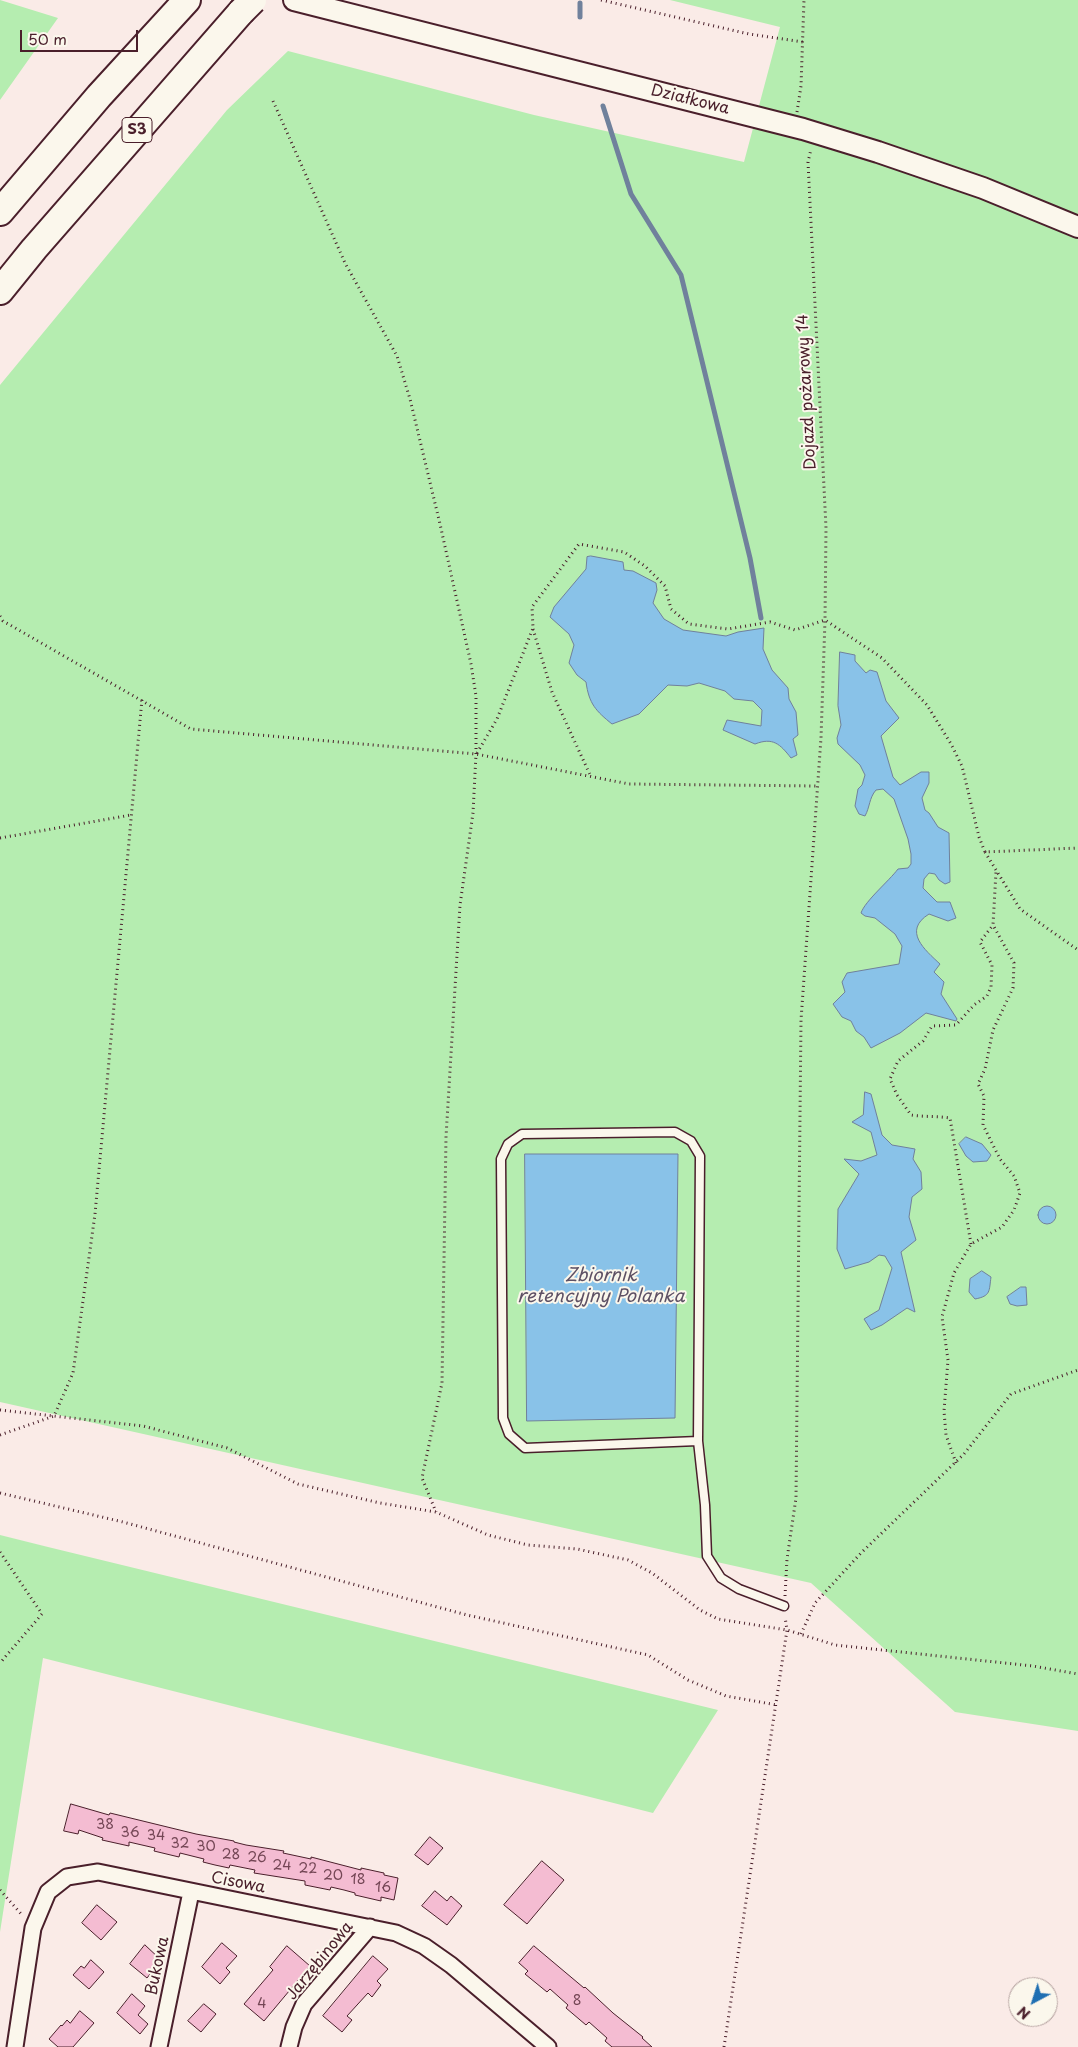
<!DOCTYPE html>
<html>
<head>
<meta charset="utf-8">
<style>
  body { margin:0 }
  #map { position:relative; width:1078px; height:2047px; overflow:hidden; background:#faebe7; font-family:"Playpen Sans",sans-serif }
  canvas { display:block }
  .north { position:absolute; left:1008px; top:1977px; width:50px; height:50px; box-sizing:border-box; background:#fbf7ec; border:1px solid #b4a19f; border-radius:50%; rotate:220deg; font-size:14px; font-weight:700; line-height:20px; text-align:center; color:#4a1f2b }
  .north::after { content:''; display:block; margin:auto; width:18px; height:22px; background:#1f6fb2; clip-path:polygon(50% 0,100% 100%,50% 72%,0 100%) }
  .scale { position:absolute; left:20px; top:30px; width:118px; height:22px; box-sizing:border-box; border:2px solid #4a1f2b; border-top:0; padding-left:6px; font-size:15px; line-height:18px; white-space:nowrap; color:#4a1f2b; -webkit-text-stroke:4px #fbf7ec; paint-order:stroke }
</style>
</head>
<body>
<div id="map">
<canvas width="1078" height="2047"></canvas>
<div class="north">N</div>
<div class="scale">50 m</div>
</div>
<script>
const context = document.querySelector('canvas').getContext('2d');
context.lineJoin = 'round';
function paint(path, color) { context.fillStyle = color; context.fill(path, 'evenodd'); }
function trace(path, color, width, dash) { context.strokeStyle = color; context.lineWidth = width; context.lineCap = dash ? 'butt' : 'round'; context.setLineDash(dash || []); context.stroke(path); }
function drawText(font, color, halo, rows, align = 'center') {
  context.font = font + ' "Playpen Sans",sans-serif'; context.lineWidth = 4; context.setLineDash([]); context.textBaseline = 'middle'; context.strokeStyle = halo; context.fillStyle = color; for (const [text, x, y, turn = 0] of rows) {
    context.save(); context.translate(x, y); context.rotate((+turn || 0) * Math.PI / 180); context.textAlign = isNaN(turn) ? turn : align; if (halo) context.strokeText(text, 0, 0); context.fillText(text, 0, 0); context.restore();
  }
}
paint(new Path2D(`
  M0 0 58 18 0 100Z
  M670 0H1078V1731L955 1712 811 1583 0 1402V385L227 110 288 51 534 115 744 162 780 27Z
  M0 1535 48 1547 718 1710 653 1813 43 1658 0 1932Z`), '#b5edb0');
const water = new Path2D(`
  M591 556 623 562 624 570 633 571 656 583 657 590 653 603 664 619 683 630 726 636 738 632 764 628 763 649 772 670 788 688 789 699 796 712 798 735 793 739 797 755 791 758C780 744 773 737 755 744L723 730 727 720 761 726 762 710 753 701 734 699 725 691 699 683 687 686 668 685 639 714 612 724C596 711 589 704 586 682L577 675 569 663 574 645 569 634 550 617 554 607 586 569 587 557Z
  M840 652 855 655V661L866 673 870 670 877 672 886 701 899 718 881 736 893 777 900 785 921 772H929V783L922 798 925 810 929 813 938 827 949 833 950 882 945 884 939 880 935 874 929 873 924 879 923 888 937 902H950L956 918 948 921 929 914C902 931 925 950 940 964L934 972 944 982 941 994 957 1019 956 1021 926 1013 900 1033 871 1048 864 1037 856 1031 851 1021 842 1017 833 1004 845 992 842 982 847 973 899 964 902 946 895 934 875 918 865 916 861 913C865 901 889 881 898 869L908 868 911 864V854L908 839 894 799 883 789 876 790C869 798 870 807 865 816L859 814 855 806 858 789 862 785 865 775 860 765 838 744 837 738 841 725 838 706Z
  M865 1092 871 1094 882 1135 892 1145 915 1149 913 1159 921 1172 922 1189 912 1197 909 1217 916 1240 901 1252 915 1312 907 1308 882 1325 871 1330 864 1319 879 1310 892 1268 885 1256 879 1255 869 1262 845 1269 837 1249 838 1209 859 1174 844 1159 861 1161 877 1155 871 1132 852 1122 863 1115Z
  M966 1137 982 1144 991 1155 987 1161 973 1162 966 1156 959 1144Z
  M525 1154H678L675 1418 527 1421Z
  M1038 1215a9 9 0 1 1 18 0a9 9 0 1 1-18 0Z
  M982 1271 991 1277C989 1291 991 1296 975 1299L969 1292 970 1279Z
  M1021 1287H1026L1027 1305 1017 1306 1010 1304 1007 1297Z`);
paint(water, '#89c2e8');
trace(water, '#70819c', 1);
trace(new Path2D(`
  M580 3V17
  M603 106 631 194 681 275 750 558 761 618`), '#70819c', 5);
const building = new Path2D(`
  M71 1804 109 1815 110 1813 196 1834 234 1841V1842L246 1845 284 1851 283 1853 311 1859V1857L361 1870V1868L384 1873V1875L398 1878 394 1900 381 1897V1901L355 1895V1893L344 1890 331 1887 330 1890 305 1885V1881L254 1873 255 1870 230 1865 229 1868 215 1865 203 1862 204 1859 180 1853 179 1857 154 1851 155 1848 129 1842V1846L102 1840 103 1838 79 1830 78 1834 64 1831Z
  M430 1837 443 1848 428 1865 415 1855Z
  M542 1861 564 1880 527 1924 504 1905Z
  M435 1891 447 1901 451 1896 462 1906 447 1925 422 1906Z
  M97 1905 117 1922 101 1940 82 1923Z
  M222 1943 237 1956 226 1968 230 1972 220 1984 202 1967Z
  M145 1945 161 1960 147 1978 130 1964Z
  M287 1946 310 1966 264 2021 244 2004 273 1970 270 1967Z
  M534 1946 584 1988 585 1987 613 2013 643 2037 642 2038 652 2047H612L605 2041 607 2038 589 2022 586 2025 566 2008 568 2005 550 1989 547 1992 525 1974 528 1971 519 1963Z
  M373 1956 388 1969 377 1981 381 1985 372 1997 368 1993 347 2016 352 2020 342 2032 323 2016Z
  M91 1960 104 1972 89 1989 73 1975 81 1966 84 1968Z
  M132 1994 145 2006 138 2015 148 2024 140 2034 117 2013Z
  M204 2004 216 2014 201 2032 188 2021Z
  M80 2011 94 2023 73 2047H58L49 2039 61 2025 62 2026 67 2020 70 2023Z`);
paint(building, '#f4bcd2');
trace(building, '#4a1f2b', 1);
const lane = new Path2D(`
  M698 1441 525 1448 509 1434 503 1418 501 1159 508 1144 522 1134 675 1132 691 1141 700 1156 698 1441 705 1505 707 1556 721 1578 739 1589 784 1606`);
const street = new Path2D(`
  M15 2047 33 1928 48 1892 67 1877 98 1872 396 1933 424 1946 451 1965 548 2047
  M159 2047 191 1892
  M289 2047 294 2027 304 2004 370 1927`);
const secondary = new Path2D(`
  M294 0 803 129 878 152 983 188 1078 227`);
const highway = new Path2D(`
  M0 212 99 96 187 0
  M0 291 34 249 241 12`);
trace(lane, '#4a1f2b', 11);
trace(street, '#4a1f2b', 19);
trace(secondary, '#4a1f2b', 24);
trace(highway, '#4a1f2b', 30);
trace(new Path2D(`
  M601 0 749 34 803 42
  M273 101 345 263 397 356 410 399 440 524 471 664 476 696V754L473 813 460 905 446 1137 442 1383 422 1478 436 1512
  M797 112 801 86 804 0
  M0 616 3 621 191 729 476 754 629 784 817 786
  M533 629 552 692 591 777
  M477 753 497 719 533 628 532 607 579 544 624 552 645 566 665 586 671 609 689 624 728 629 770 622 795 630 825 620 882 658 927 705 951 744 962 766 979 837 985 852 1078 848
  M0 838 131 815
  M985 852 1020 909 1078 950
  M971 1244 950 1118C937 1116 924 1117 911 1115L897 1095 890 1079 898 1061 923 1041 932 1026 956 1025 974 1005 987 996 991 987 992 965 980 942 993 925
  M0 1410 143 1426 227 1448 298 1484 380 1503 436 1512 488 1535 528 1545 577 1549 628 1560 652 1573 700 1610 718 1619 787 1630 835 1645 1033 1666 1078 1674
  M0 1435 54 1416 73 1373 95 1214 142 699
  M956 1463 946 1435 944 1411 948 1360 942 1317 954 1273 971 1244 1002 1227 1014 1210 1020 1193 1014 1176 1000 1159 983 1125 984 1096 978 1084 985 1069 993 1030 1013 988 1014 963 993 925 996 872
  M0 1493 123 1522 467 1615 648 1655 688 1680 726 1696 777 1705
  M0 1552 42 1614 0 1663
  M785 1596 787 1559 796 1498 801 1020 821 738 825 620 826 528 808 162 811 149
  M801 1634 815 1603 861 1553 964 1454 1011 1394 1078 1370
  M0 1890 23 1916
  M724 2047 787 1630 785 1617`), '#4a1f2b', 3, [1, 4]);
trace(lane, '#fbf7ec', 8);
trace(street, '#fbf7ec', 15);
trace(secondary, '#fbf7ec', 20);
trace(highway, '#fbf7ec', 26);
const highwayBridge = new Path2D(`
  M241 12 253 0`);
trace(highwayBridge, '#4a1f2b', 30, []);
trace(highwayBridge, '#fbf7ec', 26);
drawText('14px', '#744655', null, [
  ["38",105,1825],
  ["36",130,1833],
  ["34",156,1836],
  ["32",180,1844],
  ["30",206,1847],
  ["28",231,1855],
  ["26",257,1858],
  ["24",282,1866],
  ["22",308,1869],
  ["20",333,1876],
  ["18",358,1880],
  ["16",383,1888],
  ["8",577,2001],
  ["4",262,2004]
]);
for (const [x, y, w] of [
  [137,130,30]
]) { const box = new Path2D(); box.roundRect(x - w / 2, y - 12.5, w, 25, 4); context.fillStyle = '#fbf7ec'; context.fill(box); trace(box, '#4a1f2b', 1); }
drawText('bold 15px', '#4a1f2b', null, [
  ["S3",137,130]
]);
drawText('16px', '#4a1f2b', '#fbf7ec', [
  ["Działkowa",690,100,14],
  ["Dojazd pożarowy 14",807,392,-93],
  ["Cisowa",238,1883,11],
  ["Jarzębinowa",320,1961,-51],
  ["Bukowa",158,1966,-78]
]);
drawText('italic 18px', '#5d5064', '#fbf7ec', [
  ["Zbiornik",601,1276],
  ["retencyjny Polanka",601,1297]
]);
</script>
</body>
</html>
